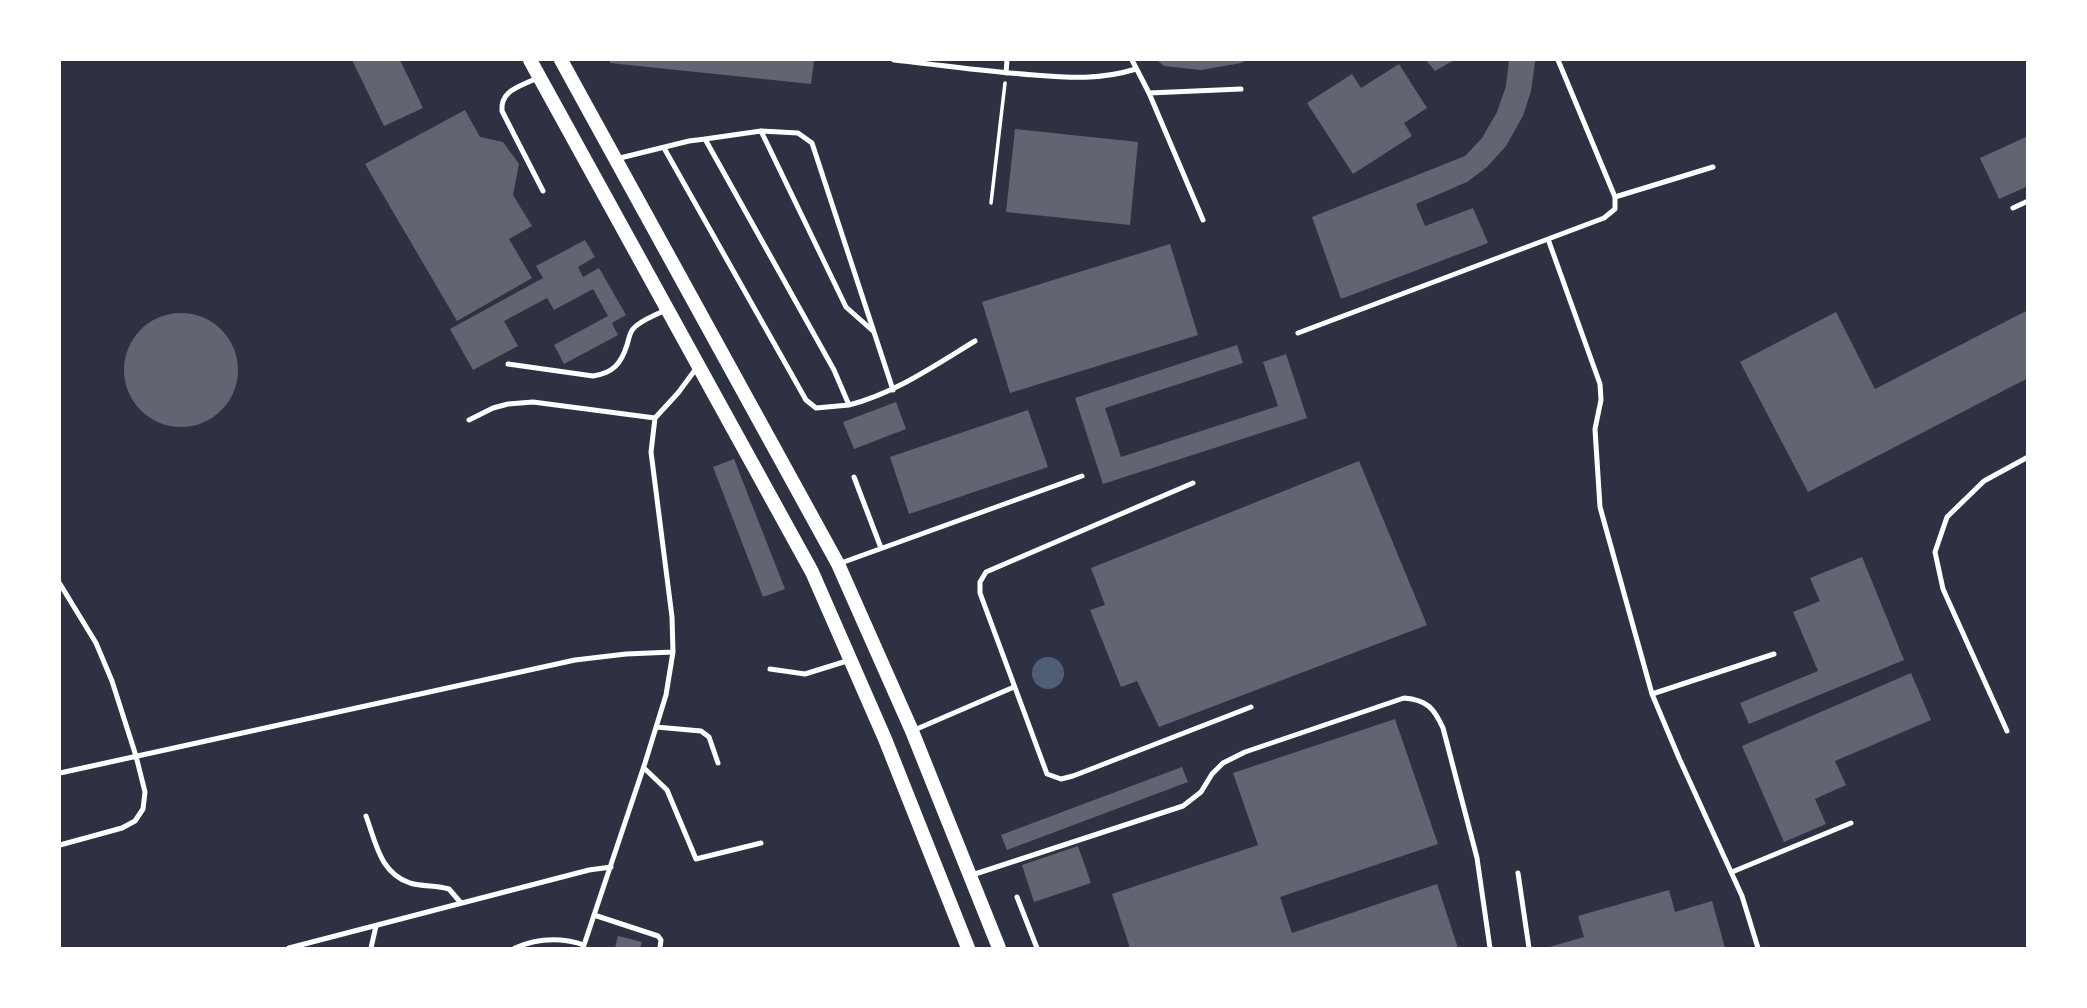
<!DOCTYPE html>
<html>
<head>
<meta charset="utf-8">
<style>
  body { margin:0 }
  #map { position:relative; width:2087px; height:1008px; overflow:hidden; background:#2d3142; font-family:"Golos Text",sans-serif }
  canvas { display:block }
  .frame { position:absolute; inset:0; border:61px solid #fff; pointer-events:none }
</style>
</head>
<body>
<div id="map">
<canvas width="2087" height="1008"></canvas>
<div class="frame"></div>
</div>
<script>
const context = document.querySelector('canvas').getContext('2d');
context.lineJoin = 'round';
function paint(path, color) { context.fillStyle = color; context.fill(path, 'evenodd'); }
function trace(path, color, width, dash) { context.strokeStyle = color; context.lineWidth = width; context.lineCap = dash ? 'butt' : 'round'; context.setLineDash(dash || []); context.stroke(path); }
paint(new Path2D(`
  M1032 673a16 16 0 1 1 32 0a16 16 0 1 1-32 0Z`), '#4f5d75');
paint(new Path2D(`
  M352 60H400L423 108 384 126Z
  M610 60H801L814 61 811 84 610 63Z
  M1157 60H1247L1241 63 1201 70 1164 66Z
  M1426 60H1454L1435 71Z
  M1509 60H1535V62L1531 91 1523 116 1506 146 1487 167 1467 182 1416 204 1425 226 1473 208 1488 243 1341 299 1312 217 1465 156 1482 138 1497 112 1506 86Z
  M1399 64 1427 108 1404 123 1412 136 1353 174 1307 103 1352 74 1361 88Z
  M465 110 480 137 503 142 519 164 513 195 532 226 509 239 532 278 457 321 365 164Z
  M1015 129 1138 142 1130 225 1006 212Z
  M2028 136V186L1999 199 1980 158Z
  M585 240 595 257 578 267 583 277 599 268 626 315 612 323 618 335 564 364 554 345 608 316 593 289 554 310 547 298 504 321 518 346 473 370 450 329 543 278 536 266Z
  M1170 244 1198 335 1010 393 982 302Z
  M2028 310V378L1808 492 1740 362 1836 312 1875 389Z
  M124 370a57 57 0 1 1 114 0a57 57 0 1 1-114 0Z
  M1237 345 1243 363 1105 408 1121 457 1278 406 1263 362 1286 354 1307 418 1103 484 1075 398Z
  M896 402 906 429 854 449 843 422Z
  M1028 410 1048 467 909 514 890 457Z
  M734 459 785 589 763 597 713 467Z
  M1359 461 1427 625 1159 727 1137 681 1121 687 1090 610 1105 605 1091 568Z
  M1862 557 1904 660 1749 724 1740 703 1818 671 1793 612 1820 601 1810 578Z
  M1911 673 1931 720 1835 761 1846 785 1815 799 1826 824 1784 842 1742 746Z
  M1395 719 1438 844 1280 897 1292 933 1437 884 1458 948H1130L1112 894 1258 845 1233 773Z
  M1182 767 1188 782 1007 850 1001 835Z
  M1078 846 1091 883 1034 902 1022 865Z
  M1669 890 1675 912 1712 901 1725 948H1546L1584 937 1578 916Z
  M618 936 642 942 640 948H615Z`), '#626471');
trace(new Path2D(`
  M991 203 1005 83`), '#fff', 3.5);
trace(new Path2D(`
  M894 60C941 65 987 72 1034 75 1071 78 1100 80 1136 69
  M1132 60 1149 93 1241 89
  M1006 73 1007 60
  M537 78C520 87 500 90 502 111L543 191
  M1149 93 1203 220
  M761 131 846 307 873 331
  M705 139 761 131 798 133 812 143 893 390
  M664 148 806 400 816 408 849 405
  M616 159 689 141 705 139 834 370 849 405C895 393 934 366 975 341
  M1615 197 1713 167
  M2013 208 2028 201
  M1548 239 1600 384 1601 400 1595 429 1600 507 1652 694 1679 758 1742 896 1758 948
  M1298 333 1604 218 1615 209V197L1558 60
  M508 364 593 376C613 373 621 364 627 345 629 339 629 334 633 329 640 320 657 315 667 309
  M469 420 493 408 508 404 533 402 655 418
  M854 477 881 548
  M1193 483 986 572 980 582V593L1047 774 1061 779 1073 776 1251 707
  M841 563 1082 476
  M60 584 96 643 112 681 136 756 145 792 143 809 135 821 122 828 60 845
  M770 669 805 674 850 660
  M1652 694 1774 654
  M656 727 701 731 709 737 718 763
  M912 731 1014 687
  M2007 731 1943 589 1935 552 1947 517 1984 481 2028 457
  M644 768 667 790 696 859 761 843
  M60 773 575 660 626 654 673 652
  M366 816C376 843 380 873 410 883 423 887 436 885 449 889L461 903
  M1732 872 1851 823
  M1518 873 1529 948
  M972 875 1183 806 1201 792 1212 774 1223 763 1245 752 1404 698C1427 700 1434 708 1443 728L1477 858 1490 948
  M1017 897 1037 948
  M594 915 658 936 661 940 660 948
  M289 948 589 870 611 867
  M371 948 376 926
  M515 948C538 938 560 937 584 945
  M583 948 645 763 666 695 673 652 672 617 651 452 655 418 678 393 698 366`), '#fff', 5);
trace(new Path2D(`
  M530 60 812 572 885 739 968 948
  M561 60 838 564 912 731 999 948`), '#fff', 14);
</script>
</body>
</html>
